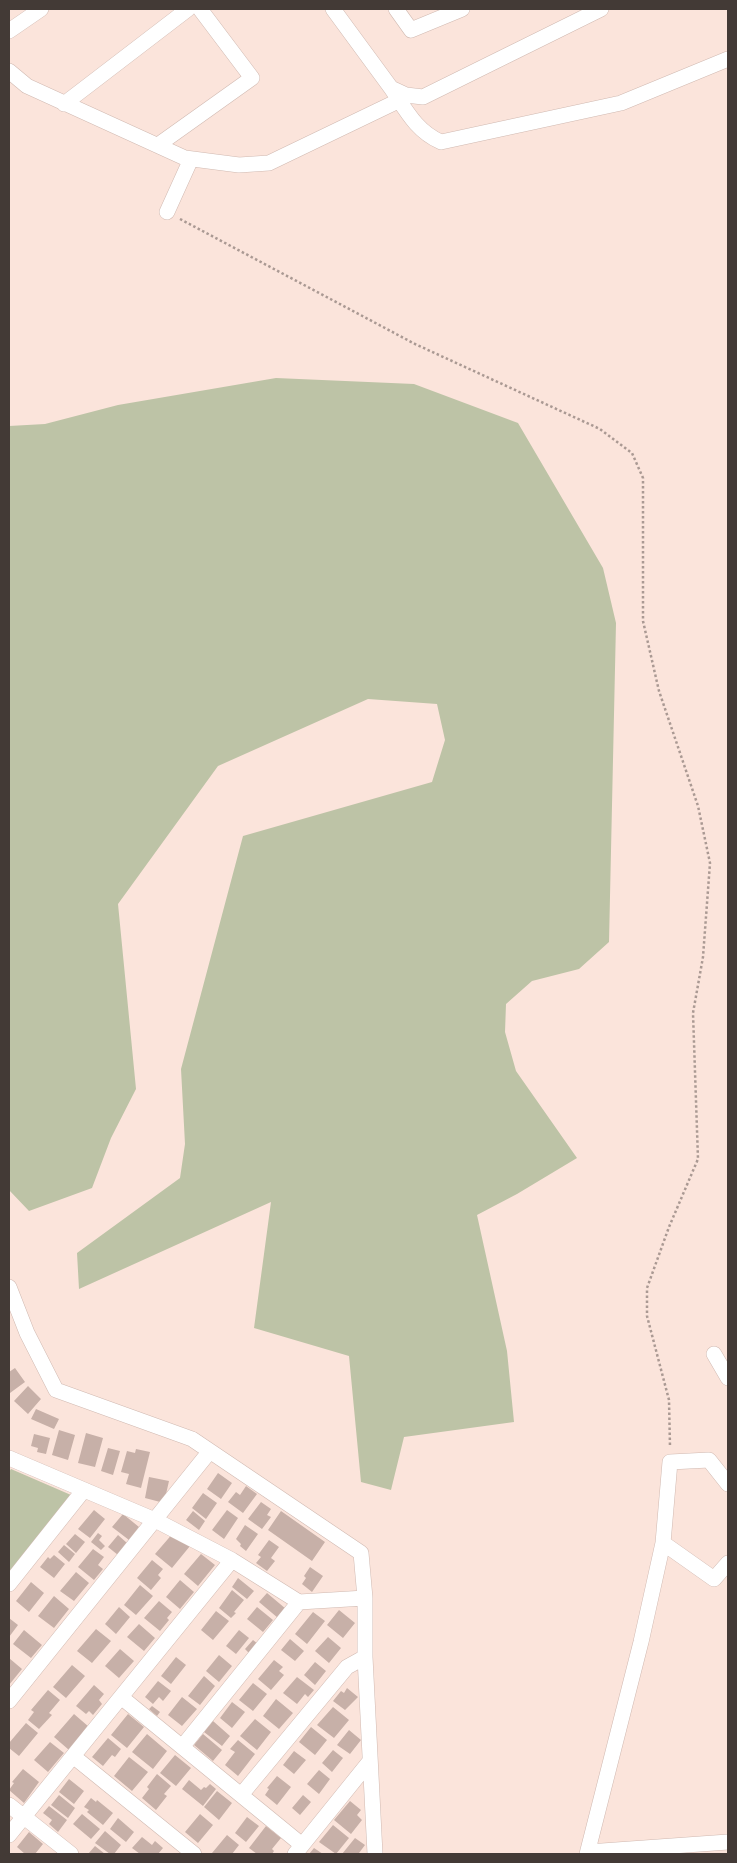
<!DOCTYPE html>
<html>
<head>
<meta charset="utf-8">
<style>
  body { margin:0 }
  #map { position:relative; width:737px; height:1863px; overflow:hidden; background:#fbe4db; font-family:"DM Sans",sans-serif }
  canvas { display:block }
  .frame { position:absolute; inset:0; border:10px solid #433a36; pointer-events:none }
</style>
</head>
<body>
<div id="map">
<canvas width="737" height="1863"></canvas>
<div class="frame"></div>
</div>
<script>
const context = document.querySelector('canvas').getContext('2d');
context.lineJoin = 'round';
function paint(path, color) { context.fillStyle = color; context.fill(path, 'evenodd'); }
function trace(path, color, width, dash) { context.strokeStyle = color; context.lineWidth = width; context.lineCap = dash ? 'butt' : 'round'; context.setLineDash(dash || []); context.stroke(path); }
paint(new Path2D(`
  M276 378 414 384 518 423 603 568 616 623 609 942 579 969 532 981 506 1004 505 1032 516 1071 577 1158 517 1194 477 1215 507 1351 514 1422 404 1437 391 1490 361 1482 349 1356 254 1328 271 1202 79 1289 77 1253 180 1178 185 1144 181 1069 243 836 432 782 445 740 437 704 368 699 218 766 118 904 136 1089 111 1138 92 1188 29 1211 9 1190V426L45 424 118 405Z
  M11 1469 71 1495 9 1575V1472Z`), '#bdc3a6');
paint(new Path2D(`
  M15 1368 25 1382 10 1393 9 1372Z
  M28 1386 41 1399 28 1414 14 1401Z
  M36 1409 59 1419 54 1429 31 1419Z
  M59 1430 75 1435 68 1460 52 1455Z
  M86 1433 103 1438 95 1467 78 1463Z
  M34 1434 50 1438 46 1454 37 1452 38 1448 31 1446Z
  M108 1448 120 1451 113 1475 101 1471Z
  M136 1449 150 1452 141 1488 126 1484 129 1474 121 1472 127 1451 135 1453Z
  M218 1473 232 1483 221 1499 207 1489Z
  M149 1477 169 1481 164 1503 145 1498Z
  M246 1486 257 1494 243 1513 228 1502 236 1492 240 1495Z
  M203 1493 217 1503 206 1519 192 1508Z
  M261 1502 271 1509 267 1515 271 1517 262 1529 248 1519Z
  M94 1510 105 1519 90 1538 78 1529Z
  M227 1510 238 1518 224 1539 212 1530Z
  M193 1511 205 1521 199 1530 186 1520Z
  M281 1511 325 1542 312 1561 268 1530Z
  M123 1514 139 1527 129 1540 112 1527Z
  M245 1525 258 1534 246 1551 240 1546 241 1544 236 1539Z
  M174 1532 190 1546 172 1568 155 1554Z
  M98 1533 102 1536 99 1540 105 1546 101 1550 91 1542Z
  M75 1534 85 1542 76 1553 66 1544Z
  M118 1535 127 1543 118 1555 108 1547Z
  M269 1540 279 1547 271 1558 275 1561 267 1571 256 1563 261 1557 258 1555Z
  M64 1545 75 1554 69 1562 58 1552Z
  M93 1549 104 1557 98 1565 103 1569 94 1580 78 1567Z
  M201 1554 215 1565 198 1586 184 1574Z
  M54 1555 65 1564 54 1578 40 1567 48 1557 50 1559Z
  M152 1560 163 1569 158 1575 161 1578 151 1590 137 1578Z
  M310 1567 323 1576 312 1592 302 1584 306 1578 304 1576Z
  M76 1572 89 1583 74 1601 60 1591Z
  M238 1578 254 1591 247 1599 232 1587Z
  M180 1580 194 1592 180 1609 166 1597Z
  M31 1582 44 1593 29 1612 16 1601Z
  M140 1585 153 1596 136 1615 124 1605Z
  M232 1590 244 1600 234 1612 236 1613 231 1618 219 1608Z
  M267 1593 286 1609 278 1618 259 1602Z
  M54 1596 69 1609 54 1628 38 1616Z
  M159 1601 172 1612 167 1618 169 1620 160 1631 144 1618Z
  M119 1607 130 1617 116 1634 105 1624Z
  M257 1607 273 1620 263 1632 247 1619Z
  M339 1610 355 1623 343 1638 327 1625Z
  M216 1611 229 1621 213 1640 201 1630Z
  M313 1612 325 1621 307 1644 295 1634Z
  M9 1618 18 1625 9 1637Z
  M139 1624 155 1638 144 1651 127 1637Z
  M96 1629 111 1641 92 1663 77 1651Z
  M24 1630 42 1645 31 1658 13 1644Z
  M239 1630 249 1638 236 1654 226 1646Z
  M328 1637 341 1648 329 1663 315 1651Z
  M290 1639 304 1651 295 1661 281 1650Z
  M253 1640 258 1644 250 1654 245 1649Z
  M120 1649 134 1661 119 1678 105 1666Z
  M219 1655 232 1666 219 1682 206 1671Z
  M176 1657 186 1665 171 1684 161 1676Z
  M9 1658 22 1669 9 1685Z
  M274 1660 283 1667 279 1671 284 1675 271 1690 258 1679Z
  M315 1662 326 1671 315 1685 304 1675Z
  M72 1665 85 1676 66 1698 53 1687Z
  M204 1676 215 1686 200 1705 188 1696Z
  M297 1677 314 1690 308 1697 305 1694 297 1704 283 1693Z
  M158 1681 171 1691 163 1701 159 1697 153 1704 145 1697Z
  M253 1683 267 1694 253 1711 239 1700Z
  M94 1685 104 1694 99 1700 102 1704 93 1715 89 1711 86 1714 76 1706Z
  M347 1688 358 1697 345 1710 333 1701 341 1691 344 1693Z
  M48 1690 60 1700 49 1713 52 1715 39 1729 28 1720 34 1712 31 1710Z
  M182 1697 197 1709 182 1726 168 1715Z
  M276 1699 293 1713 279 1729 263 1716Z
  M232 1702 245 1712 232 1728 220 1718Z
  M152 1706 160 1712 157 1716 149 1709Z
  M333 1707 349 1720 334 1738 317 1725Z
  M74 1714 89 1727 69 1750 54 1737Z
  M128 1714 144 1727 127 1748 111 1735Z
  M255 1719 271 1732 257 1750 240 1736Z
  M213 1721 230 1736 222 1746 204 1732Z
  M26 1723 38 1733 19 1756 9 1748V1743Z
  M311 1727 327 1740 315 1755 299 1742Z
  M349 1730 361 1740 350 1754 337 1745Z
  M147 1734 167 1751 153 1769 132 1752Z
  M203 1734 222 1750 213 1761 194 1745Z
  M108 1738 121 1749 115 1757 112 1755 103 1766 92 1757Z
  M238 1740 255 1754 238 1776 225 1765 235 1752 230 1749Z
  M50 1742 64 1753 48 1772 34 1760Z
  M333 1750 343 1758 332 1772 322 1763Z
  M294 1751 306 1760 294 1774 283 1765Z
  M175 1755 191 1768 176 1786 160 1773Z
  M129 1757 148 1772 132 1791 114 1776Z
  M23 1769 39 1782 24 1803 9 1790 14 1783 12 1782Z
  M319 1770 330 1779 319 1794 307 1784Z
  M157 1774 171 1786 164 1794 167 1796 156 1810 142 1798 149 1789 147 1787Z
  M277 1776 291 1787 277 1805 265 1795 269 1789 267 1788Z
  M69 1779 84 1791 74 1804 59 1792Z
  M189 1780 201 1790 204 1787 206 1788 210 1784 216 1789 203 1806 182 1789Z
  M217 1791 232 1803 219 1820 204 1807Z
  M59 1795 75 1808 68 1818 51 1805Z
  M303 1795 311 1802 300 1815 292 1808Z
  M91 1798 96 1802 97 1800 113 1813 103 1825 87 1812 89 1810 84 1807Z
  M350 1801 361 1810 357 1815 362 1820 351 1834 334 1820Z
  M49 1806 67 1820 58 1832 49 1824 52 1820 43 1813Z
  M82 1814 100 1829 91 1839 73 1824Z
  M200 1814 213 1825 198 1843 185 1832Z
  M247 1817 259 1826 246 1842 235 1833Z
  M118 1818 134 1832 126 1842 110 1829Z
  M333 1825 349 1838 336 1854 319 1842Z
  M266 1826 281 1838 272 1849 274 1851 272 1854H257L249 1848Z
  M105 1831 121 1845 114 1854H110L95 1843Z
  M29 1832 43 1844 35 1854H25L17 1847Z
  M227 1835 239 1845 232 1854H213L212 1853Z
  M142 1837 152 1845 155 1841 163 1848 158 1854H140L132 1848Z
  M355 1838 365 1845 359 1853 361 1854H342Z
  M95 1846 105 1854H88Z
  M314 1848 323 1854H309Z`), '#c7b0a8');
const minor = new Path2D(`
  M333 9 391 88 406 95 423 97 601 9
  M396 9 411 30 462 9
  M9 31 41 9
  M9 71 27 86 185 158 239 165 269 163 400 100
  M391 88C406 110 416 131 441 142L621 103 728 59
  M64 104 188 9
  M158 145 252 78 200 9
  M167 212 191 159
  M9 1287 27 1333 56 1390 192 1439 361 1553 365 1598V1657L375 1854
  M714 1354 728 1378
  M9 1458 155 1520 232 1560 299 1602 365 1598
  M663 1543 714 1579 728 1563
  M9 1584 83 1491
  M121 1697 302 1845
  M9 1701 210 1451
  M182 1747 299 1602
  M73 1756 194 1854
  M241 1795 347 1667 365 1657
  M9 1805 71 1854
  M9 1835 232 1560
  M588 1852 728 1842
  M295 1854 370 1761
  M587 1854 641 1642 663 1543 670 1462 709 1460 728 1484`);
trace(minor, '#d0b9b1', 16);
trace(new Path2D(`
  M180 219 415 344 600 429 632 453 643 478V621L659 691 698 806 710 863 703 957 693 1013 698 1159 669 1227 647 1288V1316L669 1400 670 1447`), '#aa9993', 2.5, [2.5, 2.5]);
trace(minor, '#fff', 15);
</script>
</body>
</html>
